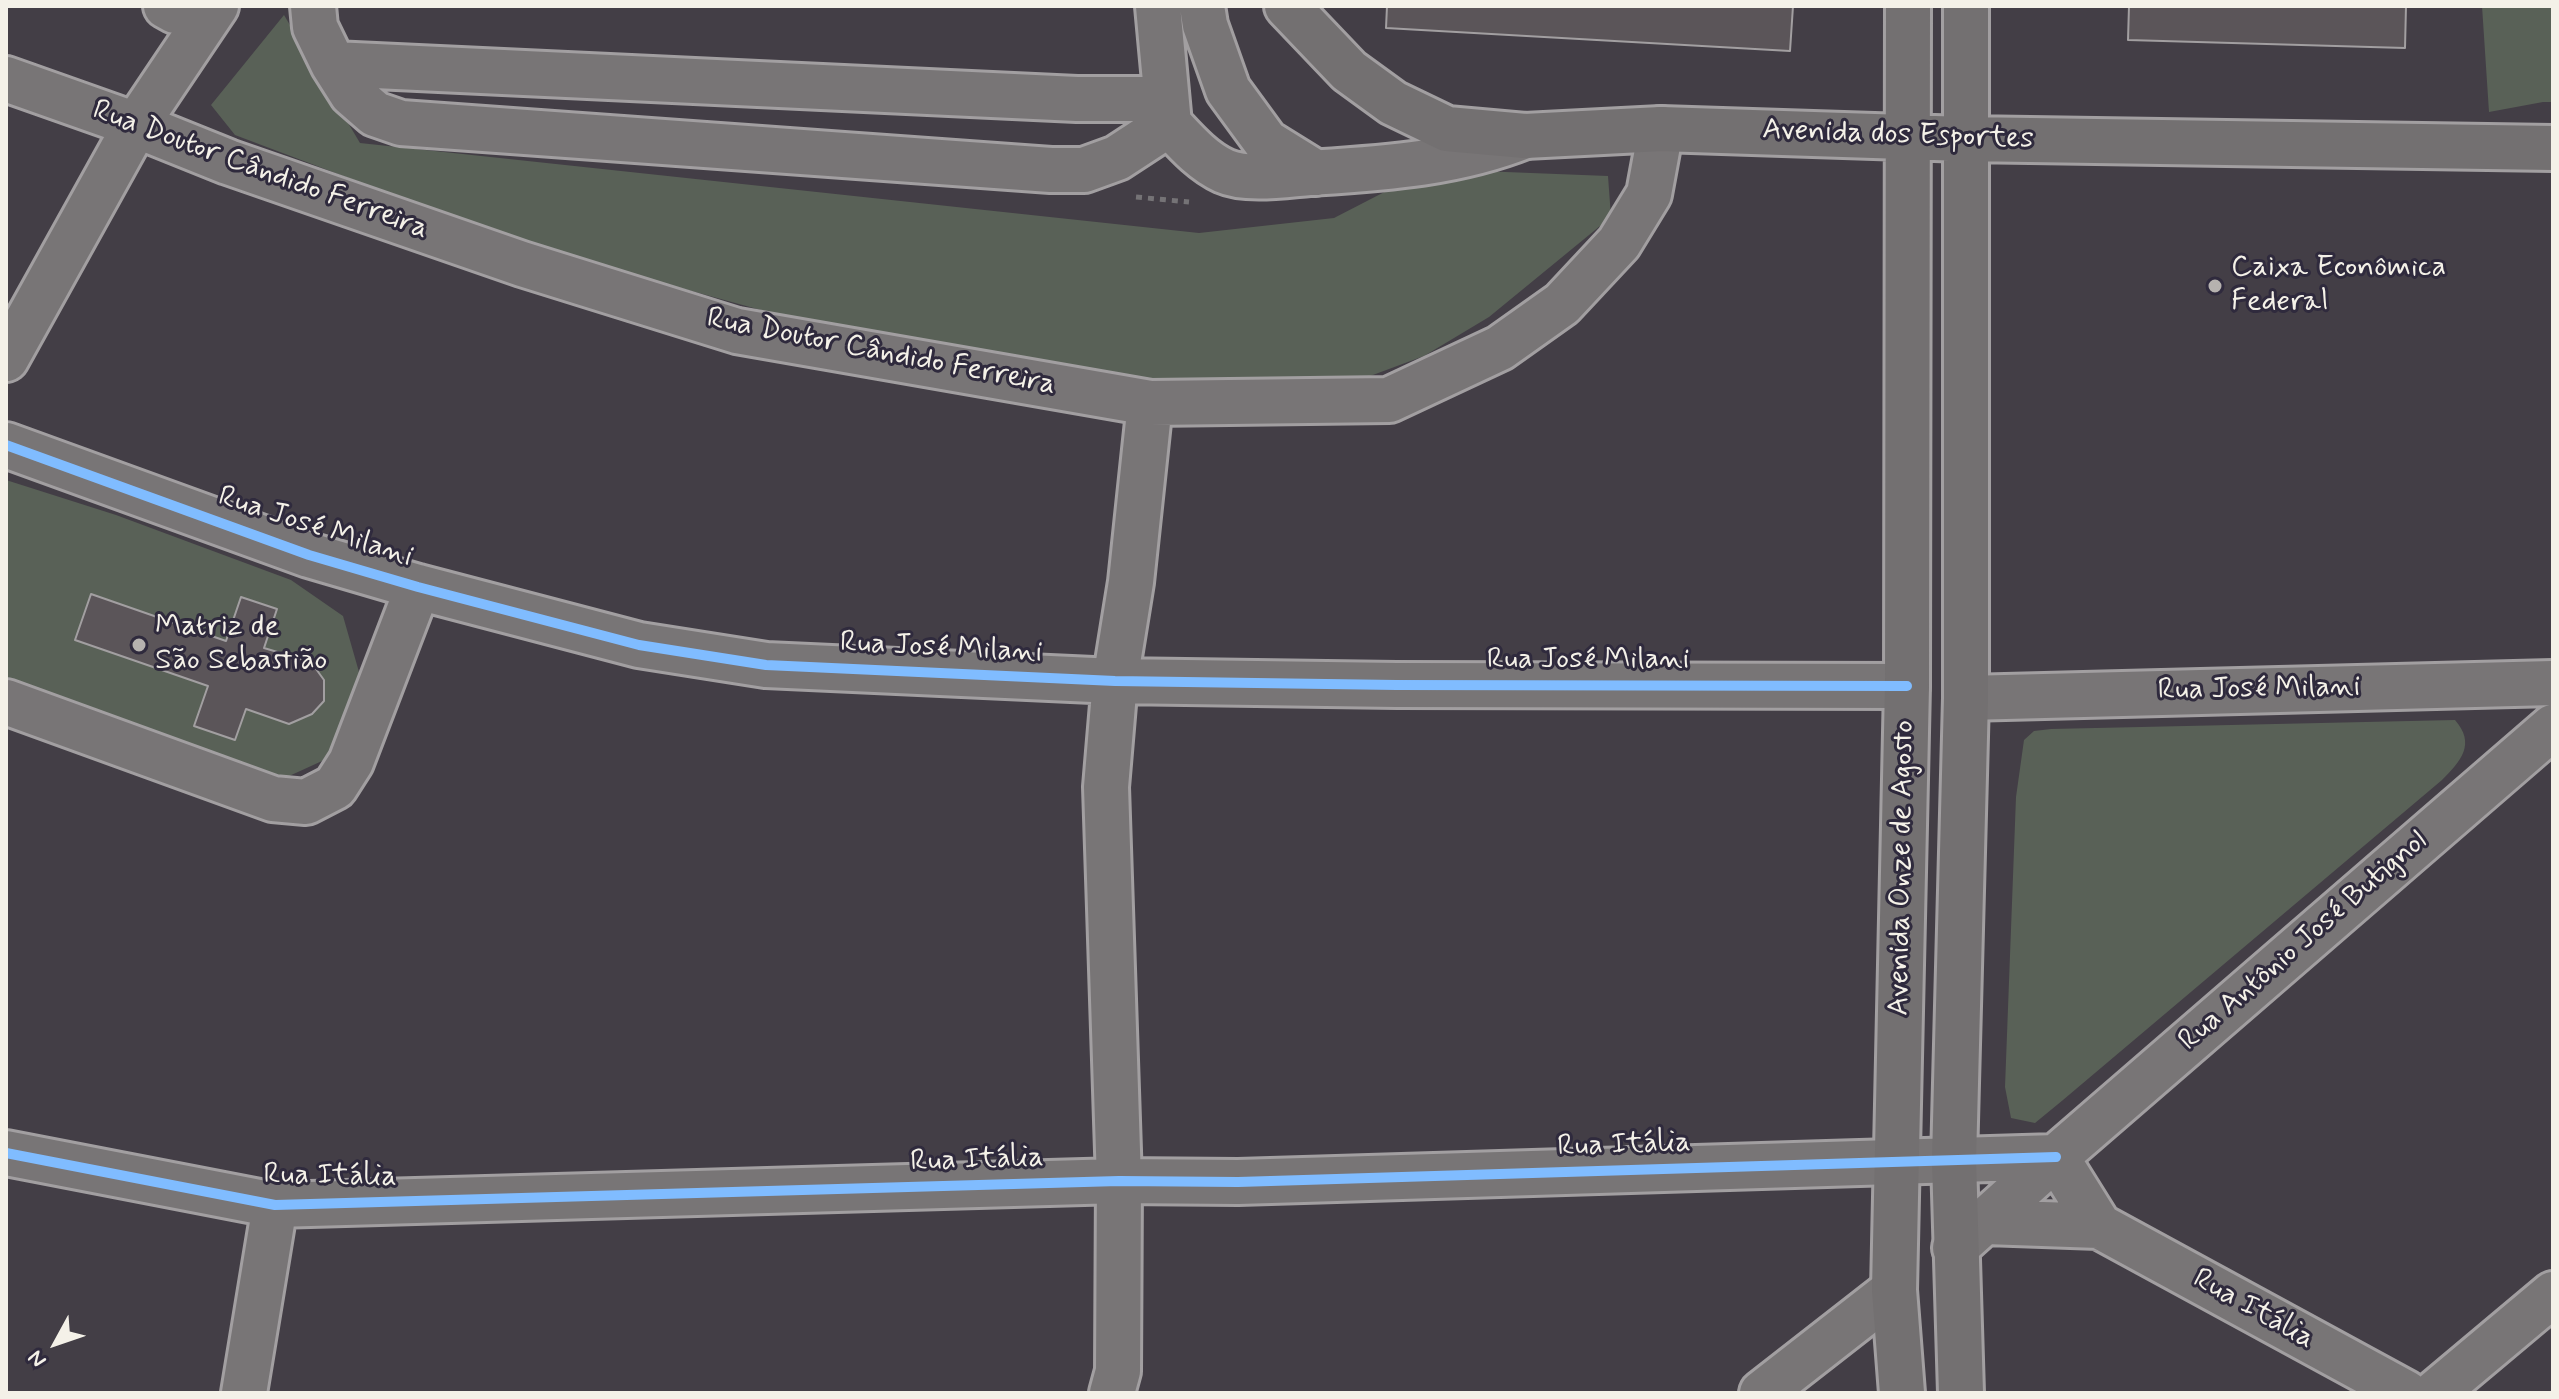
<!DOCTYPE html>
<html>
<head>
<meta charset="utf-8">
<style>
  body { margin:0 }
  #map { position:relative; width:2559px; height:1399px; overflow:hidden; background:#433e46; font-family:Mynerve,sans-serif }
  canvas { display:block }
  .frame { position:absolute; inset:0; border:8px solid #f4f1e8; pointer-events:none }
  .north { position:absolute; left:16px; top:1303px; width:80px; height:80px; -webkit-text-stroke:6px #2f2a3d; paint-order:stroke; rotate:230deg; font-size:22px; font-weight:700; line-height:32px; text-align:center; color:#f4f1e8 }
  .north::after { content:''; display:block; margin:auto; width:28px; height:36px; background:#f4f1e8; clip-path:polygon(50% 0,100% 100%,50% 72%,0 100%) }
</style>
</head>
<body>
<div id="map">
<canvas width="2559" height="1399"></canvas>
<div class="frame"></div>
<div class="north">N</div>
</div>
<script>
const context = document.querySelector('canvas').getContext('2d');
context.lineJoin = 'round';
function paint(path, color) { context.fillStyle = color; context.fill(path, 'evenodd'); }
function trace(path, color, width, dash) { context.strokeStyle = color; context.lineWidth = width; context.lineCap = dash ? 'butt' : 'round'; context.setLineDash(dash || []); context.stroke(path); }
function drawText(font, color, halo, rows, align = 'center') {
  context.font = font + ' Mynerve,sans-serif'; context.lineWidth = 6; context.setLineDash([]); context.textBaseline = 'middle'; context.strokeStyle = halo; context.fillStyle = color; for (const [text, x, y, turn = 0] of rows) {
    context.save(); context.translate(x, y); context.rotate((+turn || 0) * Math.PI / 180); context.textAlign = isNaN(turn) ? turn : align; if (halo) context.strokeText(text, 0, 0); context.fillText(text, 0, 0); context.restore();
  }
}
paint(new Path2D(`
  M2482 6H2553V102H2543L2489 112Z
  M284 15 360 143 1199 233 1334 218 1429 169 1608 176 1611 217 1489 317 1424 356 1354 382 1195 388 1034 365 790 318 531 247 235 135 211 105Z
  M6 480 116 515 291 580 343 616 359 672 362 710 322 761 287 777 258 779 6 683Z
  M2455 720C2476 744 2461 761 2442 780L2063 1100 2035 1123 2011 1118 2005 1087 2016 797 2024 740 2034 731 2051 729Z`), '#596157');
const building = new Path2D(`
  M1387 6H1793L1790 51 1386 28Z
  M2129 6H2406L2405 48 2128 40Z
  M91 594 226 641 241 597 277 609 264 648 311 662 324 680V701L312 714 289 724 246 709 235 740 194 726 208 686 75 640Z`);
paint(building, '#5b5559');
trace(building, '#a29fa1', 2);
const minor = new Path2D(`
  M166 6 175 11
  M313 6 315 27 333 64 352 94 375 114 401 123 1051 170H1084L1117 158 1169 124 1158 6
  M1202 6 1205 25 1228 90 1266 142 1316 173
  M333 64 1077 99H1166
  M6 79 136 125 228 162 522 264 737 331 1150 403 1389 400 1500 348 1562 304 1619 243 1649 194 1661 129
  M1169 124C1185 141 1202 161 1224 171 1246 181 1285 175 1309 173 1384 168 1455 164 1525 136
  M6 359 136 125 216 6
  M6 445 309 555 418 587 639 645 766 665 1115 681 1397 685 1907 686
  M1966 698 2553 683
  M6 702 273 799 306 802 335 787 351 762 418 587
  M6 1153 275 1205 1119 1181 1238 1182 2056 1157
  M2056 1157 2099 1226
  M1986 1222 2099 1226 2406 1393
  M1955 1248 2056 1157 2553 727
  M244 1393 275 1205
  M1112 1393 1118 1371 1119 1181 1106 787 1115 681 1131 582 1150 403
  M1762 1393 1894 1290
  M2435 1393 2553 1294`);
const major = new Path2D(`
  M1287 6 1349 71 1393 103 1447 129 1525 136 1661 129 1965 139 2553 148
  M1902 1393 1894 1290 1907 686 1908 6
  M1961 1393 1954 1160 1966 698V6`);
trace(minor, '#a29fa1', 50);
trace(major, '#a29fa1', 50);
trace(new Path2D(`
  M1136 197 1189 202`), '#757376', 5, [6, 6]);
trace(minor, '#787576', 44);
trace(major, '#737071', 44);
trace(new Path2D(`
  M6 445 309 555 418 587 639 645 766 665 1115 681 1397 685 1907 686
  M6 1153 275 1205 1119 1181 1238 1182 2056 1157`), '#80bcff', 10);
for (const [x, y, r, color] of [
  [2215,286,8,"#b6b2af"],
  [139,645,8,"#b6b2af"]
]) { const dot = new Path2D(); dot.arc(x, y, r, 0, 2 * Math.PI); context.fillStyle = color; context.fill(dot); trace(dot, '#2f2a3d', 3); }
drawText('30px', '#f4f1e8', '#2f2a3d', [
  ["Avenida dos Esportes",1898,136,2],
  ["Rua Doutor Cândido Ferreira",260,171,20],
  ["Rua Doutor Cândido Ferreira",881,353,11],
  ["Rua José Milani",315,528,18],
  ["Rua José Milani",941,649,3],
  ["Rua José Milani",1588,661],
  ["Rua José Milani",2259,690,-1],
  ["Avenida Onze de Agosto",1903,868,-89],
  ["Rua Antônio José Butignol",2304,942,-41],
  ["Rua Itália",1624,1146,-2],
  ["Rua Itália",977,1161,-2],
  ["Rua Itália",330,1177,1],
  ["Rua Itália",2253,1310,29]
]);
drawText('30px', '#f4f1e8', '#2f2a3d', [
  ["Caixa Econômica",2231,269],
  ["Federal",2231,303],
  ["Matriz de",155,628],
  ["São Sebastião",155,662]
], 'left');
</script>
</body>
</html>
